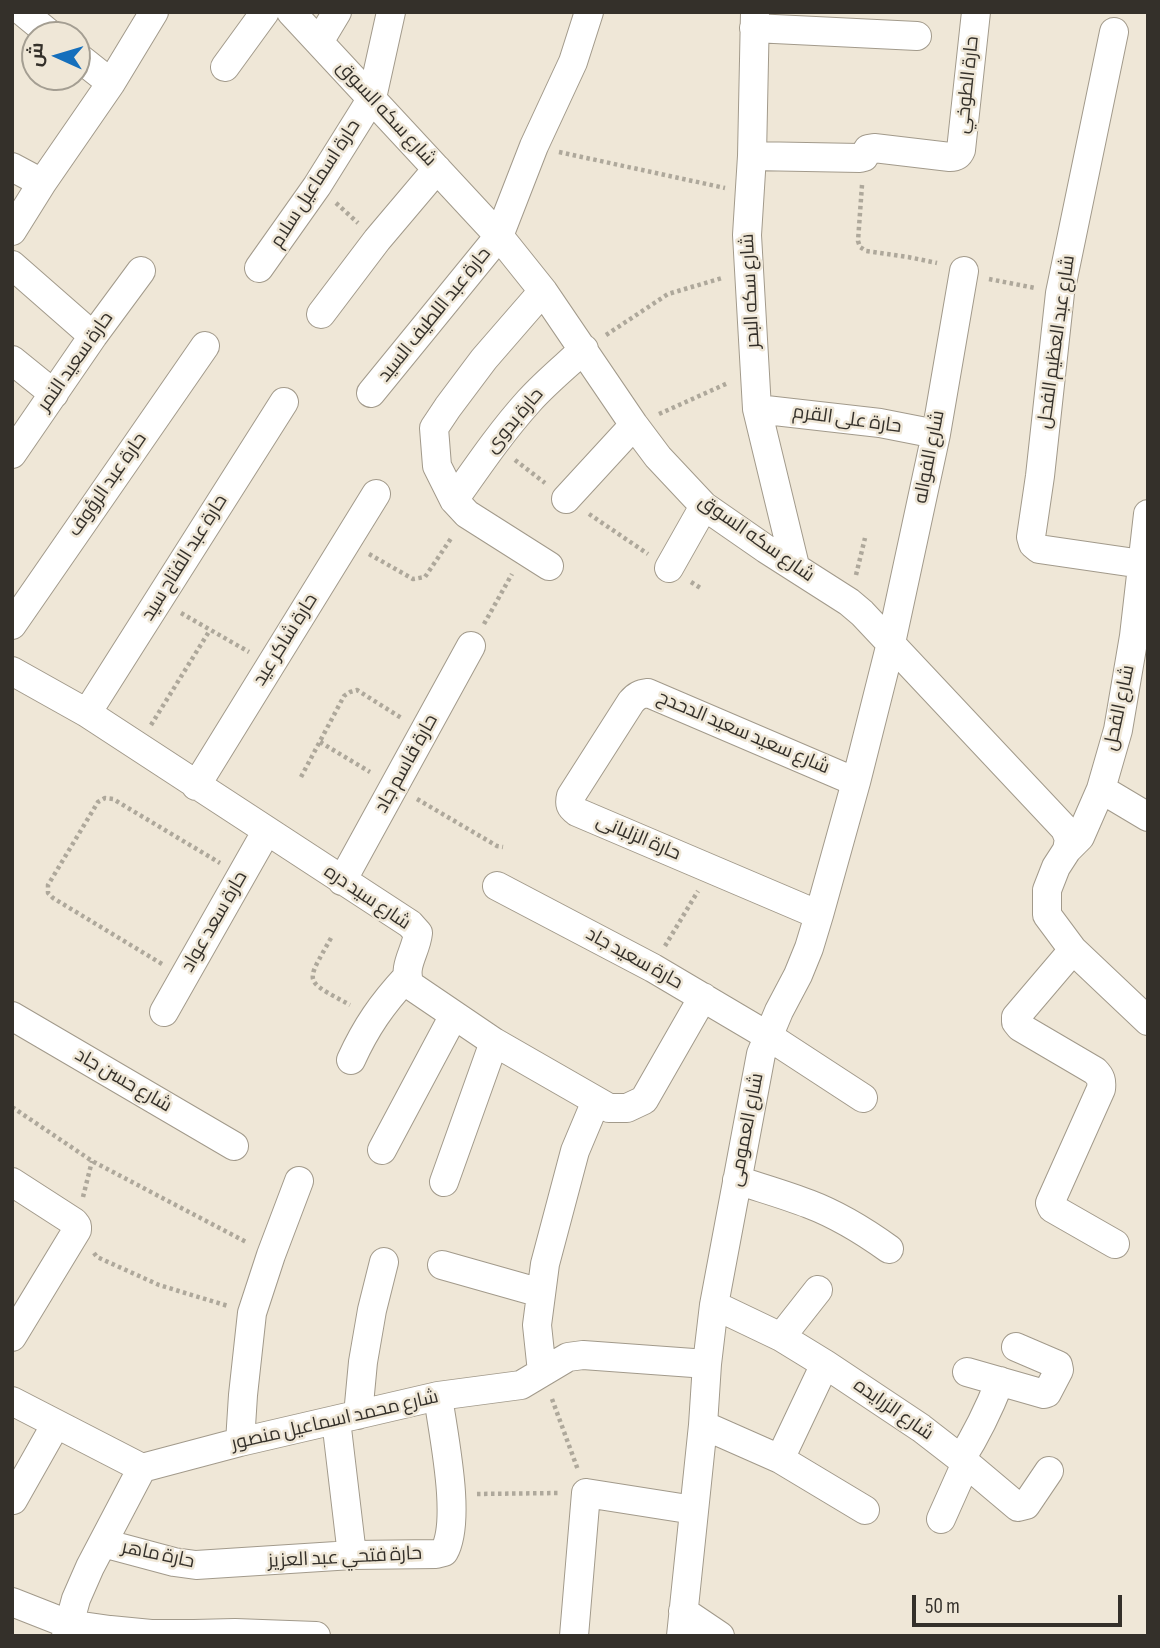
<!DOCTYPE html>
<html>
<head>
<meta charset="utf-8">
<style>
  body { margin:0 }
  #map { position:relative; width:1160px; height:1648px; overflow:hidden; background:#efe7d7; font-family:"Sofia Sans Condensed",Cairo,sans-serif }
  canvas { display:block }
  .frame { position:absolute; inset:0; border:14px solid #34302a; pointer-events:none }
  .north { position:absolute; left:21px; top:21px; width:70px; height:70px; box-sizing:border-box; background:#efe7d7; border:2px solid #a49e92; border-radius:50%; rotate:274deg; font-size:19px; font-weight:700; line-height:28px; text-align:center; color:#34302a }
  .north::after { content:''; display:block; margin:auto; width:24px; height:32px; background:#156fbc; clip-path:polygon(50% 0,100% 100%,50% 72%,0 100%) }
  .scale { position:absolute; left:912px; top:1595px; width:210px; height:32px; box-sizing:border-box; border:4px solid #34302a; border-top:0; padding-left:9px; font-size:21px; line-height:24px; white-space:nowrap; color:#34302a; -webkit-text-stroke:5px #efe7d7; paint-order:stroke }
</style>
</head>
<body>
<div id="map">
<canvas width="1160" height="1648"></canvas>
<div class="frame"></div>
<div class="north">ش</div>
<div class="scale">50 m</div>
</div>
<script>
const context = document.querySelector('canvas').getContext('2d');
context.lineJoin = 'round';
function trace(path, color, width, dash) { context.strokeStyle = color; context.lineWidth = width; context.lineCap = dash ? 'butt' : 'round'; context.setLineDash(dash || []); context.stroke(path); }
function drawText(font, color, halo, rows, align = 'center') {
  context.font = font + ' "Sofia Sans Condensed",Cairo,sans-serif'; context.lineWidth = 5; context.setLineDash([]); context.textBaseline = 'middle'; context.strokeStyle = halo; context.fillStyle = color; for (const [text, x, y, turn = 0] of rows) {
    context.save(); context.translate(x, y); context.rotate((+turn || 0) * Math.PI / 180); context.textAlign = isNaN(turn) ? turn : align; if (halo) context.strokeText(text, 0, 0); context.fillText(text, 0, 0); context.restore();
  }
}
const minor = new Path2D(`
  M23 12 51 35
  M291 12 499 236 543 291 634 425 658 457 704 506 766 549 849 602 862 613 1065 829 1069 839 1067 850 1056 867 1047 890V915L1073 950 1148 1021
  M755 12 752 156 747 235 757 409 795 566
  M754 28 917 36
  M1114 32 1060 293 1040 476 1031 537 1033 544 1039 549 1142 564
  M319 42 337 12
  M77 56 111 83
  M225 67 265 12
  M752 156 860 158 864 157 868 149 874 148 950 157C956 157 959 155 961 150L976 12
  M12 167 42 183
  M12 231 42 183 111 83 154 12
  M12 265 93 336
  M259 268 317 186 372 98 391 12
  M543 291 484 359 448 407 434 428 437 466 454 500 467 514 549 566
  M321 314 377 240 437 169
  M12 360 54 394
  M371 393 499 236 534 146 573 62 589 12
  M757 409 880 423 936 434
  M12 454 93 336 141 271
  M566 499 634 425
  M454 500C478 466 501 432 529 401 546 382 566 366 584 349
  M669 568 704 506
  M12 625 205 346
  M12 671 87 713 410 924 418 933C416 952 402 966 410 985L494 1042 609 1108H627L644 1100 703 997
  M87 713 284 402
  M196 786 376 494
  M1101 789 1148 817
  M1067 850 1080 837 1101 789 1118 730 1134 636 1148 514
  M342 881 471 646
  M497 886 653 968 768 1036 863 1098
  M819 915 577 812C570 807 569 804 571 796L631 702C636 696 640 694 648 693L856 782
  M1073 950 1016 1017V1022L1020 1027 1095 1071C1101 1077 1102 1081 1101 1089L1050 1203 1052 1208 1115 1244
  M164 1012 266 832
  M12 1016 234 1146
  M351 1060C366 1027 382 1004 407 977
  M382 1150 454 1015
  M737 1180C761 1188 786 1195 809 1204 838 1215 864 1231 889 1249
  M12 1182 74 1222 77 1226V1230L12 1337
  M444 1182 494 1042
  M442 1265 541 1293
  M714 1305 781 1337 825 1364 921 1428 961 1459 1018 1507 1026 1505 1049 1471
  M781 1337 818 1290
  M542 1372 537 1325 545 1264 575 1151 596 1101
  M967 1372 1044 1394 1047 1393 1059 1370 1058 1365 1016 1347
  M12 1401 142 1468
  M358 1415 363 1362 372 1310 384 1262
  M336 1420 352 1555
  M703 1425 780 1459 865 1510
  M240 1442 243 1395 252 1313 271 1255 299 1181
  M780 1459 825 1364
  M961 1459C977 1434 989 1409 1000 1381
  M13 1500 56 1424
  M941 1519 966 1463
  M103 1543 174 1562 196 1565 352 1555 436 1554 444 1552C462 1520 443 1434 438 1396
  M12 1602 68 1624 110 1630 151 1634H194L235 1633 316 1636
  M683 1611 720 1636
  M66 1636 76 1599 90 1567 142 1468 240 1442 438 1396 521 1385 568 1357 583 1355 707 1364
  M574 1636 586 1493 694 1510
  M681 1636 703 1425 707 1364 714 1305 761 1054 779 1011 798 975 809 948 819 915 856 782 891 643 936 434 964 271`);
trace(minor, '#a29a8b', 30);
trace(new Path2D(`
  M559 152 725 188
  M862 185 858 241 860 247 866 251 908 257 937 263
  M336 203 358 223
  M989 279 1035 288
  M606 335 668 294 722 278
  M659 414 728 383
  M515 460 545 483
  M589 514 648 554
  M369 554 413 579 425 577 452 537
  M856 575 865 538
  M691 582 702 589
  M181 613 249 652
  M484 624 512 574
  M151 725 210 630
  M320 742 370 772
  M301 777 344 696 350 692 357 690 403 719
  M417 799 497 846 503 847
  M331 938C305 985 303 979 350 1005
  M665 946 698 891
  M162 964 53 898 48 893V885L98 802 105 798 113 799 220 863
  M12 1107 92 1161 248 1243
  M83 1197 92 1161
  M94 1253 97 1257 159 1285 228 1306
  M552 1399 578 1470
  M477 1494 559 1493`), '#aea89b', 4.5, [3.5, 3.5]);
trace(minor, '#fff', 28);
drawText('19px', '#34302a', '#efe7d7', [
  ["حارة الطوخي",968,85,-84],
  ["شارع سكه السوق",386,114,47],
  ["حارة اسماعيل سلام",316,184,-57],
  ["شارع سكه البحر",751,291,-93],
  ["حارة عبد اللطيف السيد",435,315,-51],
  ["شارع عبد العظيم الفحل",1057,342,-82],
  ["حارة سعيد النمر",76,362,-55],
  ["حارة على القرم",847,420,8],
  ["حارة بدوى",515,421,-50],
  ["شارع الفواله",930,457,-79],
  ["حارة عبد الرؤوف",108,485,-55],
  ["شارع سكه السوق",756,539,35],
  ["حارة عبد الفتاح سيد",185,558,-58],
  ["حارة شاكر عيد",286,640,-58],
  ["شارع الفحل",1120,708,-78],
  ["شارع سعيد سعيد الدحدح",743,733,23],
  ["حارة قاسم جاد",407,764,-61],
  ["حارة الزلبانى",638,838,23],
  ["شارع سيد دره",367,898,34],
  ["حارة سعد عواد",215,922,-60],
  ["حارة سعيد جاد",634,959,29],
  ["شارع حسن جاد",123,1081,30],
  ["شارع العمومى",747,1130,-79],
  ["شارع الزرايده",893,1410,35],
  ["شارع محمد اسماعيل منصور",335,1421,-13],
  ["حارة ماهر",158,1555,12],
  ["حارة فتحي عبد العزيز",345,1558,-3]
]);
</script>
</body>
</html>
